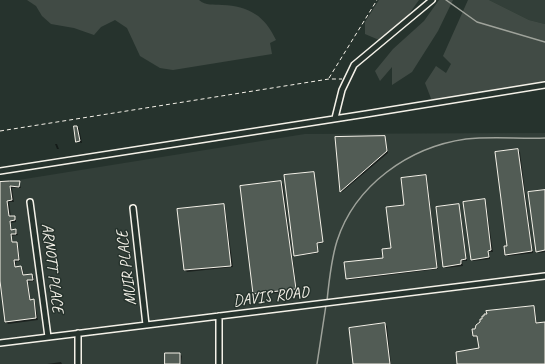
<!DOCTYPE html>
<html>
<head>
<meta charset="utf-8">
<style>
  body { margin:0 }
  canvas { display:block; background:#26332d }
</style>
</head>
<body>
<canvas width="545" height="364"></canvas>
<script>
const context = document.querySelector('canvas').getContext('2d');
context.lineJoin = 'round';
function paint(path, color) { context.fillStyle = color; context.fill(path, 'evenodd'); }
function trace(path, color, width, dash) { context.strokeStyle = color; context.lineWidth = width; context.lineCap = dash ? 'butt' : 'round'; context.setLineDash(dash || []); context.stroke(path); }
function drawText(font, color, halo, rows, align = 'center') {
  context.font = font + ' Caveat,sans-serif'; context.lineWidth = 3; context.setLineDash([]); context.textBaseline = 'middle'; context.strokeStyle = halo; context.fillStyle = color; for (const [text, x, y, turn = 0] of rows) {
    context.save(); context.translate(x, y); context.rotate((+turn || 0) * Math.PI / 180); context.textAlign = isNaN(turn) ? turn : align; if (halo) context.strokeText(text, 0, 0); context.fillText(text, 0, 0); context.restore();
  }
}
paint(new Path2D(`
  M489 0H545V24L529 20Z
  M545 133V364H0V183L305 134Z`), '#333f39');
paint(new Path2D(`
  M27 0H199C206 6 213 4 222 5 249 6 265 16 276 40L270 43 272 54 173 70 160 68 140 56 127 28 115 20 101 27 94 35 74 28 51 24 42 16 36 6Z
  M379 0H419L403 22 379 40 365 34V22Z
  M439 0H453L438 31 412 72 392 85V67L380 81 375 71 393 49 424 21Z
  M468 0H489L529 20 545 24V82L432 101 425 83 436 66 446 73 451 64 443 56Z`), '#414b45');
paint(new Path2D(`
  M77 127 79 128 82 143 77 142Z
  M384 137 388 153 342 192 336 138Z
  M55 144H57L59 149H57Z
  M518 150 520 152 533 253 508 256 506 254Z
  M313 173 323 243 318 244V253L296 256Z
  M425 176 427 178 438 269 349 280 347 278 385 258 392 249 405 206Z
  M19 182 21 188H12L14 202H9L11 217 16 219V222L11 223 12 231 16 230 18 235 12 236 13 243 18 245 20 261 16 262V267H21L23 269 24 276 32 275 34 276V281L28 282 31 301 35 302 38 320 8 324 6 322 0 273V183Z
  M281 182 283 184 297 291 256 295 254 293Z
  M545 191V252L539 253 537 251Z
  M484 200 486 202 493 252H489L490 259 473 261 471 259Z
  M223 205 225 207 233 267 187 272 185 270Z
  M458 205 460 207 467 261H462L463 266 446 268 444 266Z
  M533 307 535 309 537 324 545 323V364H458L480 349 478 337 474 336Z
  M385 324 387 326 391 364H354Z
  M180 354 182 356 181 364H166Z
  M61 362 62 364H47Z`), '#0007');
trace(new Path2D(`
  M446 0 477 22 545 42
  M327 301C329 281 331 260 337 241 355 185 409 147 466 139 492 136 519 139 545 138
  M317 364 326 305`), '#9fa39b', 1.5);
const building = new Path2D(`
  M74 126H77L80 141 76 142Z
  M385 136 387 151 340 192 335 137Z
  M518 149 532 251 505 255 504 246H507L495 152Z
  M314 172 323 242 317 243 318 252 294 256 284 175Z
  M426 175 437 268 346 279 344 262 383 258 382 249 391 248 386 207 404 205 401 178Z
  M10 181H20L19 187 10 186 12 200 7 201 9 216H15V220L10 221 11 230 16 229V234H11L12 242H17L19 260H14L15 267 21 266 23 275 32 274 33 280H27L30 300 34 299 36 318 5 322 0 281V182Z
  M281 181 296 289 253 294 240 186Z
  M545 190V250L536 252 528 192Z
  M485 199 491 250 488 251 489 257 471 260 463 202Z
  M224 204 231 266 184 270 177 209Z
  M459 204 466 259 461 260V264L443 267 436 207Z
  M534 306 536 323 545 322V364H457L456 352 479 348 477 336H473L472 329H475L476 325 480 322V319H482V316H484V314H487L486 311Z
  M385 323 390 364H353L349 328Z
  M165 353H180V364H165Z`);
paint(building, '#525c55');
trace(building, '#f4f1e8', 1);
const minor = new Path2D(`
  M335 118 342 90 354 65 432 0
  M0 171 366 114 545 85
  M30 202 48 337
  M133 208 146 325
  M0 343 545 276
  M78 364V333
  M219 364V316`);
trace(minor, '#f4f1e8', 8);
trace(new Path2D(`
  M329 78 377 0
  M0 131 329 79H342`), '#f4f1e8', 1, [4, 3]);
trace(minor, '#26332d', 5);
drawText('16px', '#f4f1e8', '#26332d', [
  ["ARNOTT PLACE",52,268,83],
  ["MUIR PLACE",127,268,-97],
  ["DAVIS ROAD",271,297,-7]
]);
</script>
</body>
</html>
